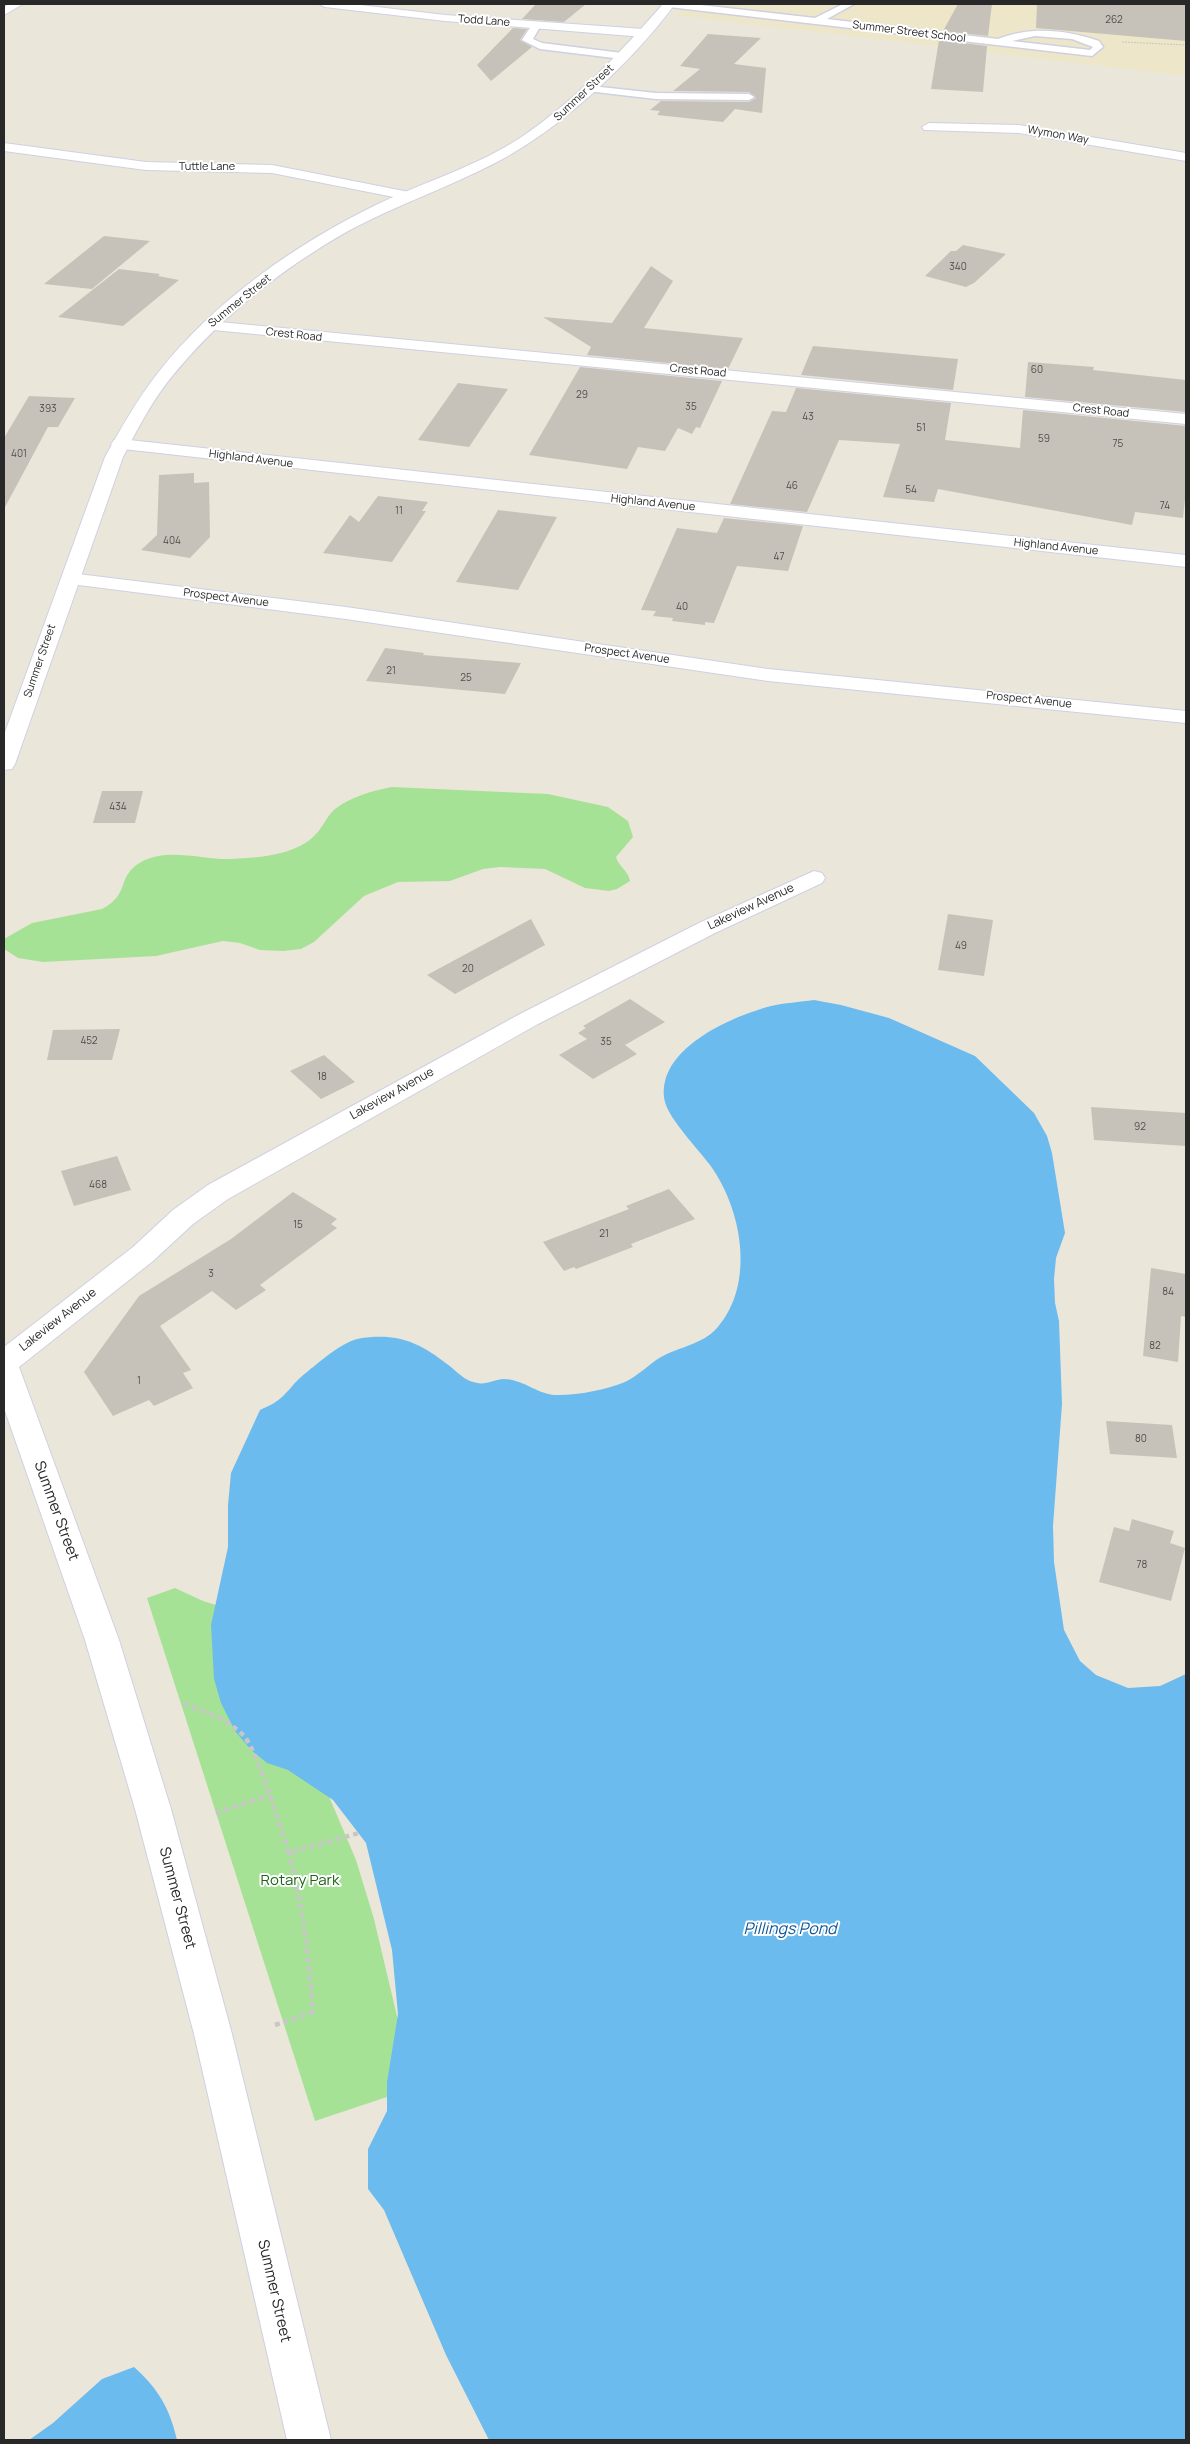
<!DOCTYPE html>
<html>
<head>
<meta charset="utf-8">
<style>
  body { margin:0 }
  #map { position:relative; width:1190px; height:2444px; overflow:hidden; background:#ebe6da; font-family:Manrope,sans-serif }
  canvas { display:block }
  .frame { position:absolute; inset:0; border:5px solid #282828; pointer-events:none }
</style>
</head>
<body>
<div id="map">
<canvas width="1190" height="2444"></canvas>
<div class="frame"></div>
</div>
<script>
const context = document.querySelector('canvas').getContext('2d');
context.lineJoin = 'round';
function paint(path, color) { context.fillStyle = color; context.fill(path, 'evenodd'); }
function trace(path, color, width, dash) { context.strokeStyle = color; context.lineWidth = width; context.lineCap = dash ? 'butt' : 'round'; context.setLineDash(dash || []); context.stroke(path); }
function drawText(font, color, halo, rows, align = 'center') {
  context.font = font + ' Manrope,sans-serif'; context.lineWidth = 4; context.setLineDash([]); context.textBaseline = 'middle'; context.strokeStyle = halo; context.fillStyle = color; for (const [text, x, y, turn = 0] of rows) {
    context.save(); context.translate(x, y); context.rotate((+turn || 0) * Math.PI / 180); context.textAlign = isNaN(turn) ? turn : align; if (halo) context.strokeText(text, 0, 0); context.fillText(text, 0, 0); context.restore();
  }
}
paint(new Path2D(`
  M686 4H1186V76L675 15Z`), '#ede6c9');
paint(new Path2D(`
  M392 787 548 794 608 807 628 821 633 837 616 857C619 867 628 870 630 881L617 889 609 891 585 888 545 869 500 867 483 869 450 881 398 882 364 896 314 942 301 949 283 951 260 950 240 943 223 941 156 956 43 962 18 958 4 949V939L32 923 102 909C131 894 116 876 141 862 169 847 202 860 232 859 247 858 266 857 281 853 293 850 309 843 317 833 324 825 327 816 335 809 352 796 372 791 392 787Z
  M175 1588 203 1601 236 1611 294 1714 356 1860 374 1919 414 2088 315 2121 147 1598Z`), '#a6e296');
paint(new Path2D(`
  M814 1000 841 1005 889 1018 975 1056 1034 1113 1047 1136 1052 1153 1065 1233 1056 1258 1054 1279 1055 1303 1059 1321 1062 1404 1053 1526 1054 1562 1064 1630 1080 1661 1096 1675 1128 1688 1160 1686 1186 1674V2440H489L446 2355 384 2210 368 2189V2149L387 2111V2082L398 2014 392 1950 366 1843 333 1800 288 1770 267 1763 251 1750 235 1731 221 1703 214 1679 211 1625 228 1547V1505L231 1473 260 1410C265 1407 272 1405 277 1401 286 1395 293 1384 301 1377 316 1365 343 1340 362 1338 398 1333 419 1342 447 1364 454 1369 462 1378 470 1381 485 1387 491 1380 503 1379 522 1379 536 1393 554 1395 575 1396 605 1390 625 1382 638 1376 649 1364 661 1357 679 1347 703 1344 717 1328 756 1284 742 1209 710 1165 699 1150 669 1119 665 1102 654 1050 730 1017 771 1006 784 1003 800 1002 814 1000Z
  M134 2367C158 2388 170 2409 177 2440H29L53 2423 102 2379Z`), '#6cbbee');
paint(new Path2D(`
  M536 4H586L564 22 522 19Z
  M958 4H992L988 36 943 31Z
  M1037 4H1186V41L1036 28Z
  M513 28 527 29 520 40 532 47 491 81 477 65Z
  M708 34 761 38 734 64 766 68 762 113 735 109 723 122 657 115 660 111 650 110 661 101 749 102 756 98 749 92 673 91 700 69 680 66Z
  M939 40 987 46 983 92 931 89Z
  M104 236 150 241 92 289 44 284Z
  M963 245 1006 254 974 283 966 287 925 276 951 251H956Z
  M651 266 673 281 644 328 743 338 728 369 587 355 591 347 543 317 612 323Z
  M119 269 160 274 158 276 179 280 123 326 58 317Z
  M813 346 958 359 953 390 801 375Z
  M1028 362 1094 367 1093 370 1186 380V412L1025 397Z
  M580 367 722 381 700 428 696 427 692 434 678 428 665 451 638 447 627 469 529 455Z
  M458 383 508 389 469 447 418 440Z
  M796 388 951 403 945 440 1020 448 1023 410 1186 426V490L1183 518 1135 512 1132 525 938 489 934 502 883 497 900 444 839 440 807 512 730 504 772 411 786 412Z
  M29 396 75 398 58 427H48L4 509V438Z
  M194 473V483L209 482 210 537 190 558 141 550 157 535 159 475Z
  M378 496 428 502 422 511H426L392 562 323 553 350 515 359 522Z
  M498 510 557 517 518 590 456 582Z
  M724 518 803 526 788 571 737 566 714 623 705 622V625L672 621 673 618 653 616 656 611 641 610 677 528 717 533Z
  M385 648 424 653 423 655 521 663 505 694 366 681Z
  M102 791H143L135 823H93Z
  M948 914 993 920 984 976 938 970Z
  M531 919 545 945 455 994 427 975Z
  M630 999 665 1022 625 1045 637 1054 593 1079 559 1055 587 1039 578 1033 586 1028 583 1026Z
  M120 1029 112 1060H47L53 1030Z
  M324 1055 355 1082 321 1099 290 1071Z
  M1091 1107 1186 1113V1146L1094 1140Z
  M117 1156 131 1190 74 1206 61 1171Z
  M669 1189 695 1219 631 1244 633 1247 576 1269 574 1267 564 1271 543 1242 629 1209 626 1206Z
  M293 1192 337 1219 331 1224 337 1228 260 1285 266 1290 236 1310 212 1291 160 1326 191 1370 183 1373 193 1388 154 1406 149 1400 113 1416 84 1372 139 1296 231 1239Z
  M1151 1268 1186 1274V1317L1181 1316 1178 1362 1143 1356Z
  M1106 1421 1172 1425 1177 1458 1110 1454Z
  M1132 1519 1174 1531 1170 1543 1185 1548 1171 1601 1099 1582 1114 1527 1129 1531Z`), '#c6c2b9');
const service = new Path2D(`
  M664 4H692L815 18 843 4H854L827 19 998 39C1032 26 1066 30 1099 41L1103 47 1092 56 669 7ZM1035 36 1072 39 1093 47 1090 50 1012 41Z
  M536 22 541 25 533 39 542 43 622 53 627 56 622 59 540 49 522 40 533 23Z
  M591 86 656 93 749 94 754 97 749 100 656 99 587 91 586 89Z`);
const minor = new Path2D(`
  M9 4H23L4 15V7Z
  M319 4H352L445 15 644 29 650 33 644 37 445 21 325 7Z
  M929 123 1019 125 1186 153V161L1019 133 924 130 922 127Z
  M4 143 146 162 272 165 409 192 416 196 409 200 272 173 146 170 4 151Z
  M209 321 1186 414V424L203 329 201 326 203 323Z
  M120 439 1186 555V567L114 448 111 444 114 440Z
  M70 573 346 607 768 669 1186 711V723L768 681 346 619 63 583 61 579 63 575Z
  M814 871 822 873 825 878 822 883 715 933 538 1024 228 1199 193 1224 153 1261 14 1371 4 1374V1347L133 1247 173 1210 208 1185 520 1014 699 923Z`);
const secondary = new Path2D(`
  M663 4H675C632 62 560 130 495 163 447 188 396 205 348 231 281 269 218 319 169 380 151 403 137 430 123 457L15 764 12 769 4 770V735L105 457C121 428 137 400 157 374 215 300 297 243 380 203 427 181 477 166 520 138 575 101 620 53 663 4Z
  M4 1356 14 1359 19 1367 119 1640 171 1809 232 2034 331 2440H287L194 2034 135 1809 85 1640 4 1408Z`);
trace(service, '#cfd0e2', 3);
trace(minor, '#cfd0e2', 2);
trace(secondary, '#cfd0e2', 2);
trace(new Path2D(`
  M1122 42 1186 45`), '#c7c7c7', 1, [2, 1]);
trace(new Path2D(`
  M184 1704C205 1711 226 1719 242 1734 257 1747 281 1831 289 1853L359 1833
  M216 1813 269 1795
  M275 2025 313 2012C309 1958 303 1906 289 1853`), '#c7c7c7', 4.5, [5, 4]);
paint(service, '#fff');
paint(minor, '#fff');
paint(secondary, '#fff');
drawText('10px', '#504e4c', null, [
  ["262",1114,20],
  ["340",958,267],
  ["60",1037,370],
  ["29",582,395],
  ["35",691,407],
  ["393",48,409],
  ["43",808,417],
  ["51",921,428],
  ["59",1044,439],
  ["75",1118,444],
  ["401",19,454],
  ["46",792,486],
  ["54",911,490],
  ["74",1165,506],
  ["11",399,511],
  ["404",172,541],
  ["47",779,557],
  ["40",682,607],
  ["21",391,671],
  ["25",466,678],
  ["434",118,807],
  ["49",961,946],
  ["20",468,969],
  ["452",89,1041],
  ["35",606,1042],
  ["18",322,1077],
  ["92",1140,1127],
  ["468",98,1185],
  ["15",298,1225],
  ["21",604,1234],
  ["3",211,1274],
  ["84",1168,1292],
  ["82",1155,1346],
  ["1",139,1381],
  ["80",1141,1439],
  ["78",1142,1565]
]);
drawText('11px', '#282828', '#fff', [
  ["Todd Lane",484,21,4],
  ["Summer Street School",909,32,7],
  ["Summer Street",584,93,-43],
  ["Wymon Way",1058,135,10],
  ["Tuttle Lane",207,167],
  ["Summer Street",240,301,-39],
  ["Crest Road",294,335,6],
  ["Crest Road",698,371,5],
  ["Crest Road",1101,411,6],
  ["Highland Avenue",251,459,7],
  ["Highland Avenue",653,503,6],
  ["Highland Avenue",1056,547,6],
  ["Prospect Avenue",226,598,7],
  ["Prospect Avenue",627,654,8],
  ["Summer Street",40,661,-71],
  ["Prospect Avenue",1029,700,6]
]);
drawText('12px', '#282828', '#fff', [
  ["Lakeview Avenue",751,907,-25],
  ["Lakeview Avenue",392,1094,-29],
  ["Lakeview Avenue",58,1320,-38]
]);
drawText('15px', '#282828', '#fff', [
  ["Summer Street",56,1511,70],
  ["Summer Street",177,1898,75],
  ["Summer Street",274,2291,77]
]);
drawText('15px', '#1f6419', '#fff', [
  ["Rotary Park",300,1881]
]);
drawText('italic 16px', '#0d5697', '#fff', [
  ["Pillings Pond",790,1930]
]);
</script>
</body>
</html>
